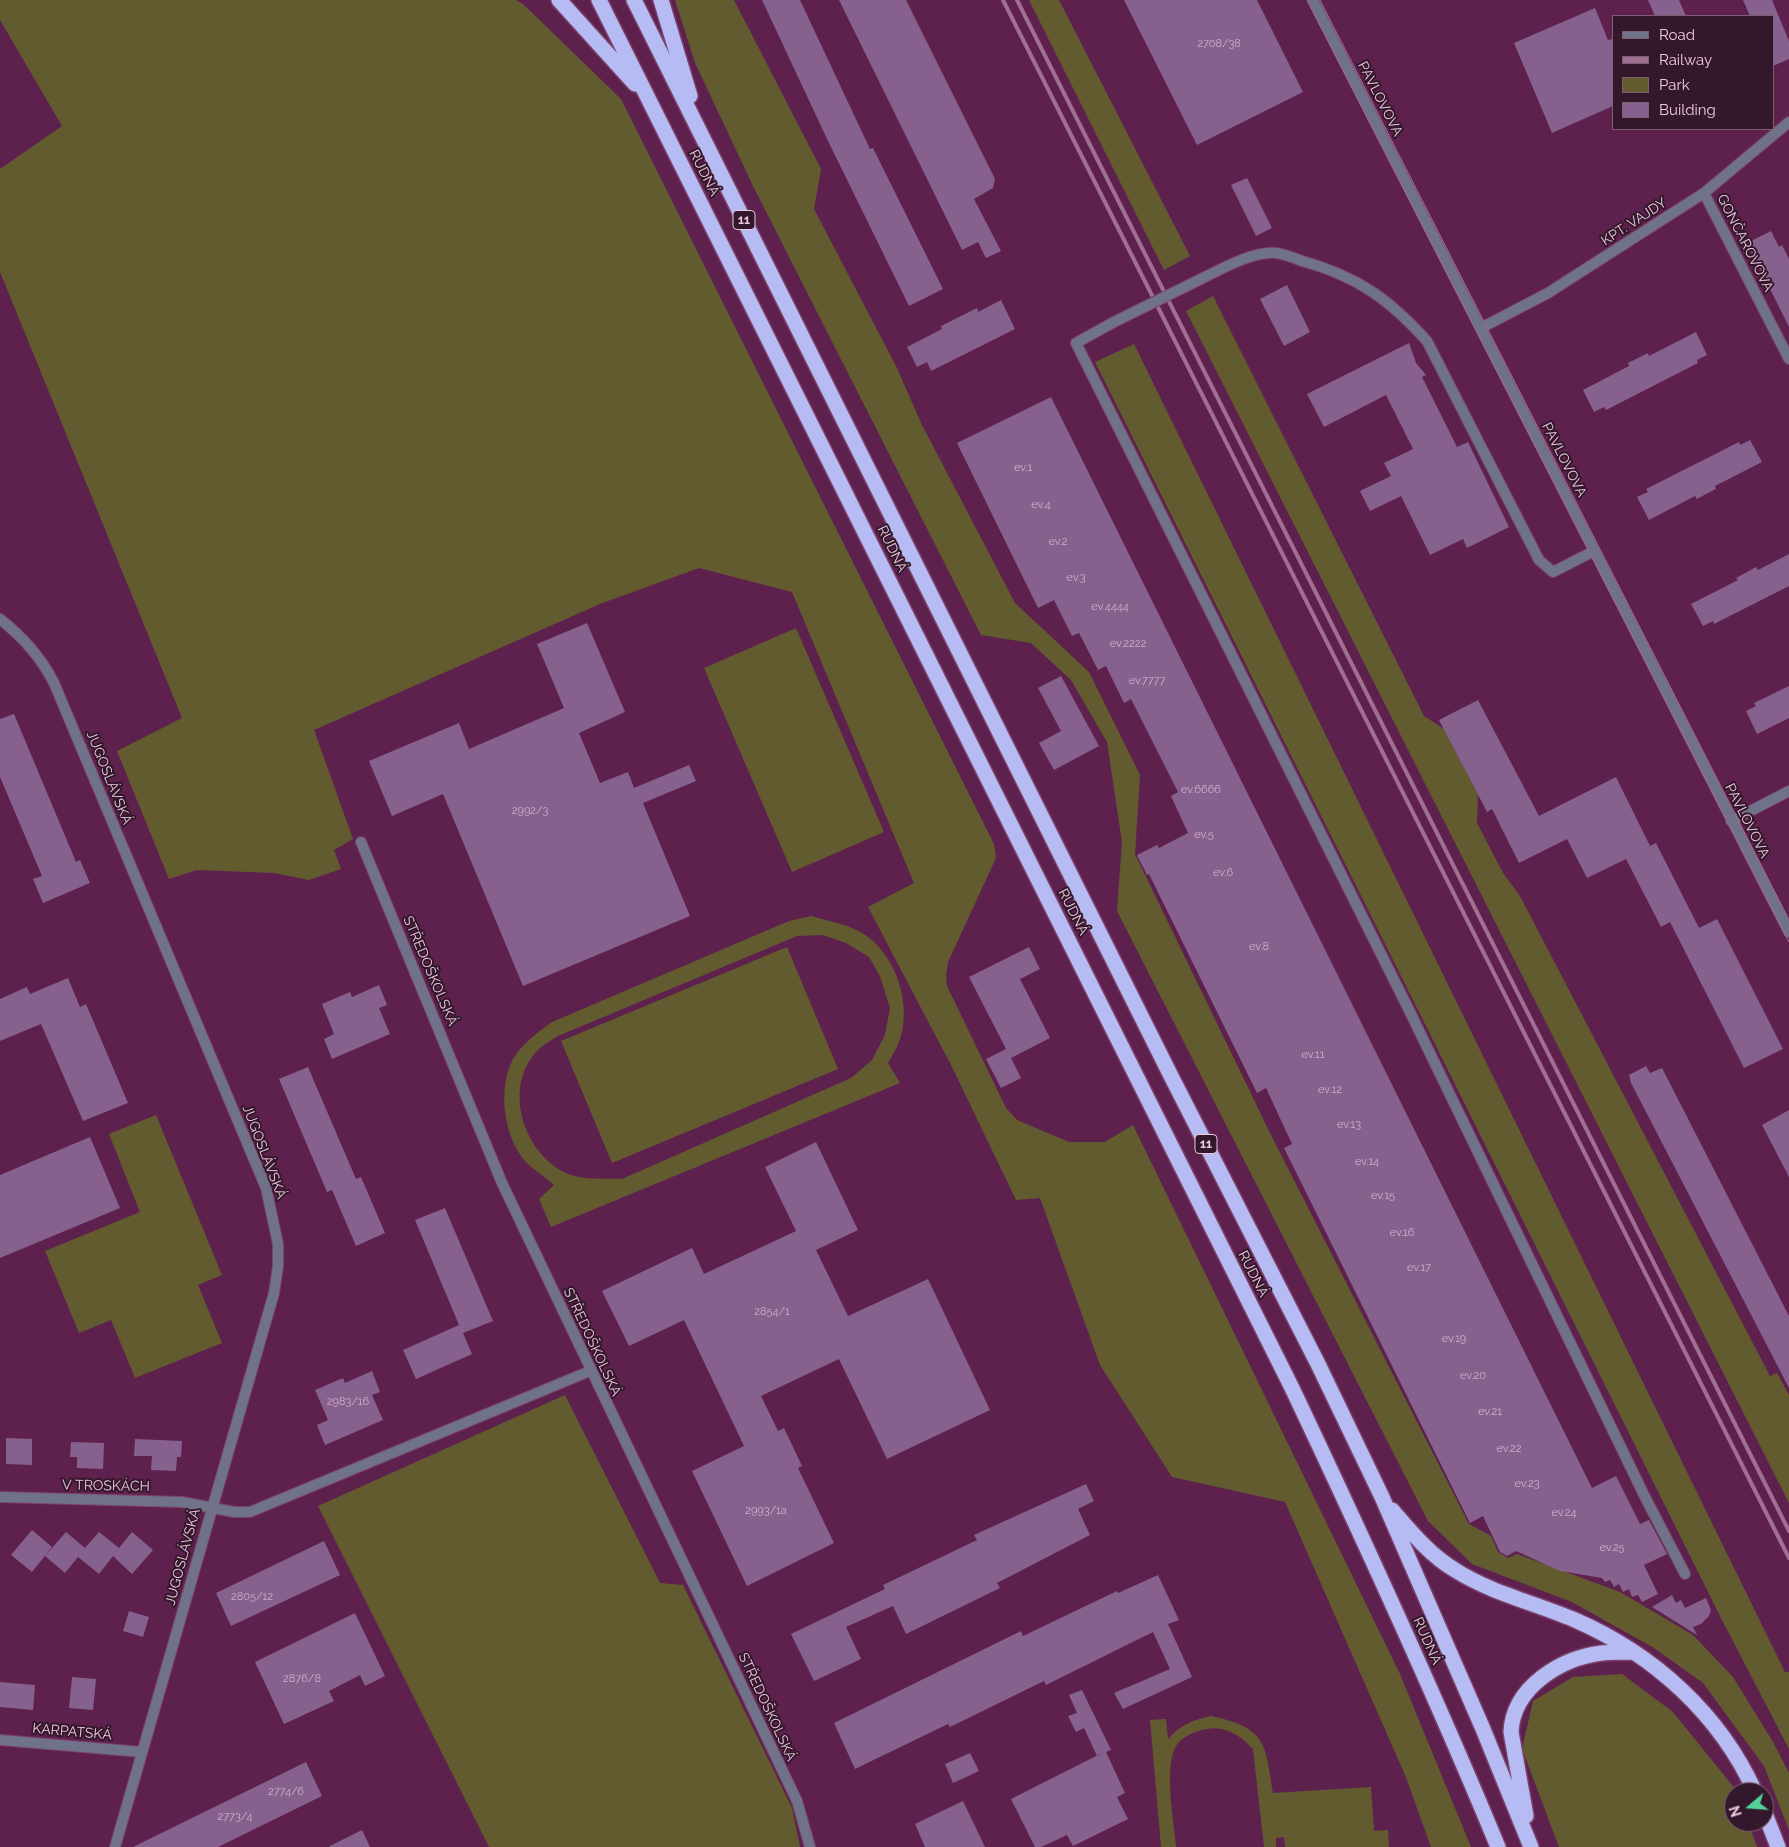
<!DOCTYPE html>
<html>
<head>
<meta charset="utf-8">
<style>
  body { margin:0 }
  #map { position:relative; width:1789px; height:1847px; overflow:hidden; background:#5e214d; font-family:Raleway,sans-serif }
  canvas { display:block }
  .legend { position:absolute; left:1612px; top:15px; width:162px; height:115px; box-sizing:border-box; background:#33182b; border:1px solid #7d5e73; margin:0; padding:6px 9px; list-style:none; font-size:15px; color:#ecc7de }
  .legend li { display:flex; align-items:center; gap:10px; height:25px }
  .legend b { width:25px; border:1px solid #7d5e73 }
  .north { position:absolute; left:1724px; top:1782px; width:50px; height:50px; box-sizing:border-box; background:#33182b; border:1px solid #7d5e73; border-radius:50%; rotate:252deg; font-size:14px; font-weight:700; line-height:20px; text-align:center; color:#ecc7de }
  .north::after { content:''; display:block; margin:auto; width:18px; height:22px; background:#51d397; clip-path:polygon(50% 0,100% 100%,50% 72%,0 100%) }
</style>
</head>
<body>
<div id="map">
<canvas width="1789" height="1847"></canvas>
<ul class="legend">
<li><b style="height:6px;background:#70728a"></b>Road</li>
<li><b style="height:6px;background:#a16f91"></b>Railway</li>
<li><b style="height:14px;background:#625b30"></b>Park</li>
<li><b style="height:14px;background:#86618e"></b>Building</li>
</ul>
<div class="north">N</div>
</div>
<script>
const context = document.querySelector('canvas').getContext('2d');
context.lineJoin = 'round';
function paint(path, color) { context.fillStyle = color; context.fill(path, 'evenodd'); }
function trace(path, color, width, dash) { context.strokeStyle = color; context.lineWidth = width; context.lineCap = dash ? 'butt' : 'round'; context.setLineDash(dash || []); context.stroke(path); }
function drawText(font, color, halo, rows, align = 'center') {
  context.font = font + ' Raleway,sans-serif'; context.lineWidth = 4; context.setLineDash([]); context.textBaseline = 'middle'; context.strokeStyle = halo; context.fillStyle = color; for (const [text, x, y, turn = 0] of rows) {
    context.save(); context.translate(x, y); context.rotate((+turn || 0) * Math.PI / 180); context.textAlign = isNaN(turn) ? turn : align; if (halo) context.strokeText(text, 0, 0); context.fillText(text, 0, 0); context.restore();
  }
}
paint(new Path2D(`
  M0 0H516L523 4 621 99 994 844 996 858 948 962 946 975 947 986 1006 1108 1017 1120 1069 1142H1105L1133 1125 1400 1674 1471 1847H1431L1405 1775 1285 1502 1172 1477 1100 1365 1040 1198 1016 1200 952 1067 868 907 914 883 792 592 699 568 600 604 314 730 353 839 334 850 341 869 309 880 274 873 197 870 169 879 117 751 182 718 0 272V169L62 126 0 20Z
  M675 0H734L821 169 814 209 896 366 922 425 1015 603 1089 672 1140 775 1135 854 1270 1133 1469 1524 1491 1536 1498 1552 1508 1558 1517 1554 1620 1592 1693 1635 1733 1677 1773 1742 1789 1773V1830L1764 1766 1703 1683 1654 1648 1572 1602 1472 1564 1428 1521 1117 911 1122 842 1107 742 1071 680 1031 643 981 635 754 188 695 63Z
  M1029 0H1059L1190 256 1164 270Z
  M1213 296 1424 716 1444 729 1478 795 1477 823 1503 873 1520 896 1770 1376 1777 1373 1789 1395V1503L1186 311Z
  M1134 344 1785 1672H1789V1749L1722 1620 1095 362Z
  M796 628 884 832 792 872 704 668Z
  M811 916C827 921 848 924 862 933 896 953 913 1006 899 1042 896 1049 892 1056 888 1063L900 1083 551 1227 539 1199 554 1185C545 1177 535 1171 527 1163 505 1140 498 1095 510 1066 517 1047 537 1033 552 1022L789 921ZM823 935 846 943 869 957 880 976 890 1008 885 1035 872 1060 851 1078 622 1179C603 1178 579 1181 562 1171 521 1148 503 1084 539 1049 544 1044 552 1040 558 1036L797 936Z
  M787 947 838 1069 612 1163 561 1041Z
  M156 1115 222 1275 198 1285 222 1343 135 1378 111 1320 79 1333 45 1251 140 1212 109 1134Z
  M565 1395 660 1583 683 1585 792 1808 800 1847H489L318 1506Z
  M1622 1674 1673 1712 1736 1790 1734 1792V1822H1748L1757 1847H1559L1522 1749 1533 1701 1573 1677Z
  M1211 1716C1267 1728 1265 1743 1273 1793L1371 1787 1374 1831 1388 1830 1389 1847H1285L1284 1837 1276 1838V1847H1264L1253 1749C1241 1736 1225 1725 1207 1729 1195 1731 1180 1737 1175 1748 1164 1773 1174 1820 1176 1847H1161L1150 1720 1166 1719 1168 1739C1180 1725 1193 1720 1211 1716Z`), '#625b30');
paint(new Path2D(`
  M762 0H800L870 149 873 148 943 289 909 306 828 141Z
  M839 0H906L995 179 993 188 974 199 1001 251 986 258 978 242 962 250Z
  M1124 0H1257L1303 92 1197 145Z
  M1648 0H1679L1686 16H1655Z
  M1743 0H1772L1789 41V59L1773 66V16H1750Z
  M1595 8 1608 40 1613 39V106L1552 133 1514 43Z
  M1247 178 1272 228 1256 236 1231 185Z
  M1771 231 1779 247 1782 245 1789 259V327L1747 243Z
  M1287 285 1310 332 1284 346 1260 299Z
  M1001 300 1015 329 931 371 927 362 917 367 907 347 942 329 941 326 977 308 978 312Z
  M1696 332 1707 355 1697 360 1698 363 1606 410 1604 407 1594 412 1583 390 1629 366 1628 363 1648 353 1649 356Z
  M1409 343 1416 363 1426 375 1422 377 1457 447 1468 442 1509 527 1467 548 1463 539 1430 555 1401 496 1370 511 1360 491 1391 476 1384 463 1413 449 1386 395 1324 427 1307 394Z
  M1051 397 1592 1488 1616 1476 1640 1524 1649 1520 1667 1554 1644 1565 1658 1594 1642 1602 1638 1595 1632 1597 1629 1589 1623 1592 1619 1584 1614 1587 1610 1580 1605 1582 1602 1578 1560 1571 1516 1551 1507 1556 1500 1552 1483 1516 1470 1523 1284 1148 1292 1144 1266 1088 1257 1093 1149 874 1147 875 1137 855 1157 845 1159 848 1188 833 1171 796 1178 792 1131 699 1124 703 1106 666 1098 670 1079 633 1072 636 1054 600 1038 608 957 443Z
  M1750 440 1762 462 1715 486 1716 489 1706 494 1697 499 1695 496 1649 520 1637 497 1648 492 1646 489 1739 442 1740 445Z
  M1789 554V586L1714 624 1713 621 1703 626 1691 604 1738 580 1736 578 1747 572 1756 567 1758 570Z
  M587 623 625 712 579 733 600 783 628 772 634 788 689 765 696 781 643 803 690 916 523 986 443 794 392 816 369 761 459 723 469 749 564 708 537 644Z
  M1061 676 1099 746 1054 770 1039 743 1061 731 1038 688Z
  M1789 686V718L1757 734 1746 711 1756 706 1754 703Z
  M1478 700 1539 816 1616 777 1650 846 1656 843 1699 928 1717 919 1783 1049 1744 1068 1670 922 1661 927 1626 859 1587 878 1567 839 1519 863 1492 809 1487 812 1439 720Z
  M14 714 76 862 80 860 90 883 43 903 33 879 42 876 0 777V719Z
  M1029 947 1040 969 1020 979 1050 1038 1011 1058 1021 1078 1001 1088 986 1059 1006 1049 969 977Z
  M68 978 80 1007 86 1004 128 1103 83 1121 41 1024 0 1041V999L27 987 30 994Z
  M379 985 387 1005 379 1008 390 1034 332 1059 324 1039 334 1034 322 1004 350 992 352 997Z
  M1646 1066 1650 1073 1662 1068 1789 1316V1388L1631 1083 1629 1075Z
  M308 1067 356 1179 361 1177 385 1233 356 1246 332 1190 327 1192 279 1079Z
  M1789 1110V1177L1762 1125Z
  M90 1137 120 1208 0 1258V1175Z
  M816 1142 858 1230 816 1250 848 1316 928 1279 990 1410 887 1459 839 1359 761 1396 778 1431 784 1428 802 1466 798 1468 834 1543 747 1586 692 1471 744 1446 684 1320 629 1346 602 1291 692 1248 704 1274 796 1231 765 1167Z
  M445 1208 493 1321 463 1333 472 1354 416 1379 403 1350 459 1325 415 1220Z
  M372 1371 380 1392 372 1395 383 1420 325 1445 317 1425 328 1420 315 1390 343 1378 345 1383Z
  M6 1438 32 1439V1465L6 1464Z
  M135 1439 182 1441 181 1457H177L176 1471 151 1470 152 1456H134Z
  M71 1442 104 1443 103 1469 77 1468V1457H70Z
  M1086 1484 1094 1501 1078 1509 1090 1535 997 1583 1000 1588 906 1634 893 1606 846 1627 861 1659 814 1681 791 1634 885 1589 883 1585 977 1540 974 1535Z
  M32 1530 52 1547 32 1572 11 1555Z
  M66 1532 85 1548 99 1532 119 1548 132 1532 153 1550 132 1574 113 1556 99 1574 78 1557 65 1573 45 1556Z
  M324 1541 340 1575 231 1626 216 1593Z
  M1158 1575 1179 1620 1168 1624 1192 1677 1123 1709 1114 1693 1170 1669 1153 1632 1046 1685 1044 1681 950 1727 948 1724 855 1769 834 1723 1021 1631 1023 1636 1117 1591 1118 1593Z
  M1672 1595 1676 1603 1681 1600 1685 1608 1706 1598 1711 1610 1709 1616 1701 1624 1693 1627 1697 1635 1652 1607Z
  M129 1611 149 1617 143 1637 123 1631Z
  M355 1613 385 1676 365 1686 360 1675 329 1691 334 1701 284 1724 255 1662Z
  M72 1677 96 1679 93 1710 69 1708Z
  M0 1682 35 1685 33 1710 0 1707Z
  M1082 1690 1111 1750 1106 1752 1125 1793 1117 1797 1128 1819 1073 1846 1067 1835 1041 1847H1035L1011 1799 1104 1752 1097 1756 1084 1728 1076 1732 1068 1716 1077 1713 1069 1695Z
  M970 1753 979 1771 953 1783 945 1764Z
  M306 1762 322 1796 218 1847H133Z
  M963 1801 985 1847H925L915 1824Z
  M362 1830 370 1847H328Z`), '#86618e');
const street = new Path2D(`
  M1313 0 1789 932
  M1704 193 1789 359
  M1207 276C1225 267 1255 251 1276 253 1285 254 1294 258 1302 261 1357 276 1389 299 1427 341L1539 560 1553 572 1594 551
  M1114 322 1076 343 1409 1010 1645 1497 1685 1574
  M1481 328 1548 293 1704 193 1789 122
  M0 619C23 637 41 657 54 683L266 1188 278 1244V1266L274 1293 115 1847
  M1731 821 1789 791
  M361 842 502 1183 797 1801 810 1847
  M0 1497 182 1502 234 1512H250L590 1371
  M0 1740 142 1752`);
const highway = new Path2D(`
  M559 0 635 84
  M599 0 1292 1388C1364 1540 1434 1692 1498 1847
  M634 0 1170 1074 1318 1364 1382 1497 1483 1729 1531 1847
  M661 0 690 96
  M1392 1510C1411 1532 1430 1555 1455 1570 1491 1593 1535 1603 1575 1620 1653 1654 1720 1714 1755 1792
  M1764 1811 1778 1847
  M1526 1816 1511 1732C1513 1687 1561 1658 1602 1653 1612 1652 1623 1652 1633 1652`);
trace(street, '#7a426a', 12);
trace(highway, '#7a426a', 18);
trace(street, '#70728a', 10);
trace(highway, '#b6bbf4', 15);
trace(new Path2D(`
  M1307 0 1789 942
  M1320 0 1789 920`), '#a16f91', 1);
trace(new Path2D(`
  M1003 0 1789 1558
  M1017 0 1789 1531`), '#a16f91', 4);
const streetBridge = new Path2D(`
  M1114 322 1207 276`);
trace(streetBridge, '#7a426a', 12, []);
trace(streetBridge, '#70728a', 10);
drawText('11px', '#d2aeca', null, [
  ["2708/38",1219,44],
  ["ev.1",1023,468],
  ["ev.4",1041,505],
  ["ev.2",1058,542],
  ["ev.3",1076,578],
  ["ev.4444",1110,607],
  ["ev.2222",1128,644],
  ["ev.7777",1147,681],
  ["ev.6666",1201,790],
  ["2992/3",530,811],
  ["ev.5",1204,835],
  ["ev.6",1223,873],
  ["ev.8",1259,947],
  ["ev.11",1313,1055],
  ["ev.12",1330,1090],
  ["ev.13",1349,1125],
  ["ev.14",1367,1162],
  ["ev.15",1383,1196],
  ["ev.16",1402,1233],
  ["ev.17",1419,1268],
  ["2854/1",772,1312],
  ["ev.19",1454,1339],
  ["ev.20",1473,1376],
  ["2983/16",348,1402],
  ["ev.21",1490,1412],
  ["ev.22",1509,1449],
  ["ev.23",1527,1484],
  ["2993/1a",766,1511],
  ["ev.24",1564,1513],
  ["ev.25",1612,1548],
  ["2805/12",252,1597],
  ["2876/8",302,1679],
  ["2774/6",286,1792],
  ["2773/4",235,1817]
]);
for (const [x, y, w] of [
  [744,220,22],
  [1206,1144,22]
]) { const box = new Path2D(); box.roundRect(x - w / 2, y - 9.5, w, 19, 4); context.fillStyle = '#33182b'; context.fill(box); trace(box, '#ecc7de', 1); }
drawText('bold 12px', '#ecc7de', null, [
  ["11",744,220],
  ["11",1206,1144]
]);
drawText('14px', '#ecc7de', '#33182b', [
  ["PAVLOVOVA",1380,99,63],
  ["RUDNÁ",704,173,63],
  ["KPT. VAJDY",1634,222,-33],
  ["GONČAROVOVA",1745,243,63],
  ["PAVLOVOVA",1564,460,63],
  ["RUDNÁ",892,549,64],
  ["JUGOSLÁVSKÁ",109,778,68],
  ["PAVLOVOVA",1747,821,63],
  ["RUDNÁ",1073,912,63],
  ["STŘEDOŠKOLSKÁ",430,971,67],
  ["JUGOSLÁVSKÁ",264,1152,69],
  ["RUDNÁ",1253,1274,63],
  ["STŘEDOŠKOLSKÁ",592,1342,65],
  ["V TROSKÁCH",106,1486,1],
  ["JUGOSLÁVSKÁ",183,1557,-75],
  ["RUDNÁ",1427,1641,66],
  ["STŘEDOŠKOLSKÁ",767,1707,65],
  ["KARPATSKÁ",72,1732,5]
]);
</script>
</body>
</html>
